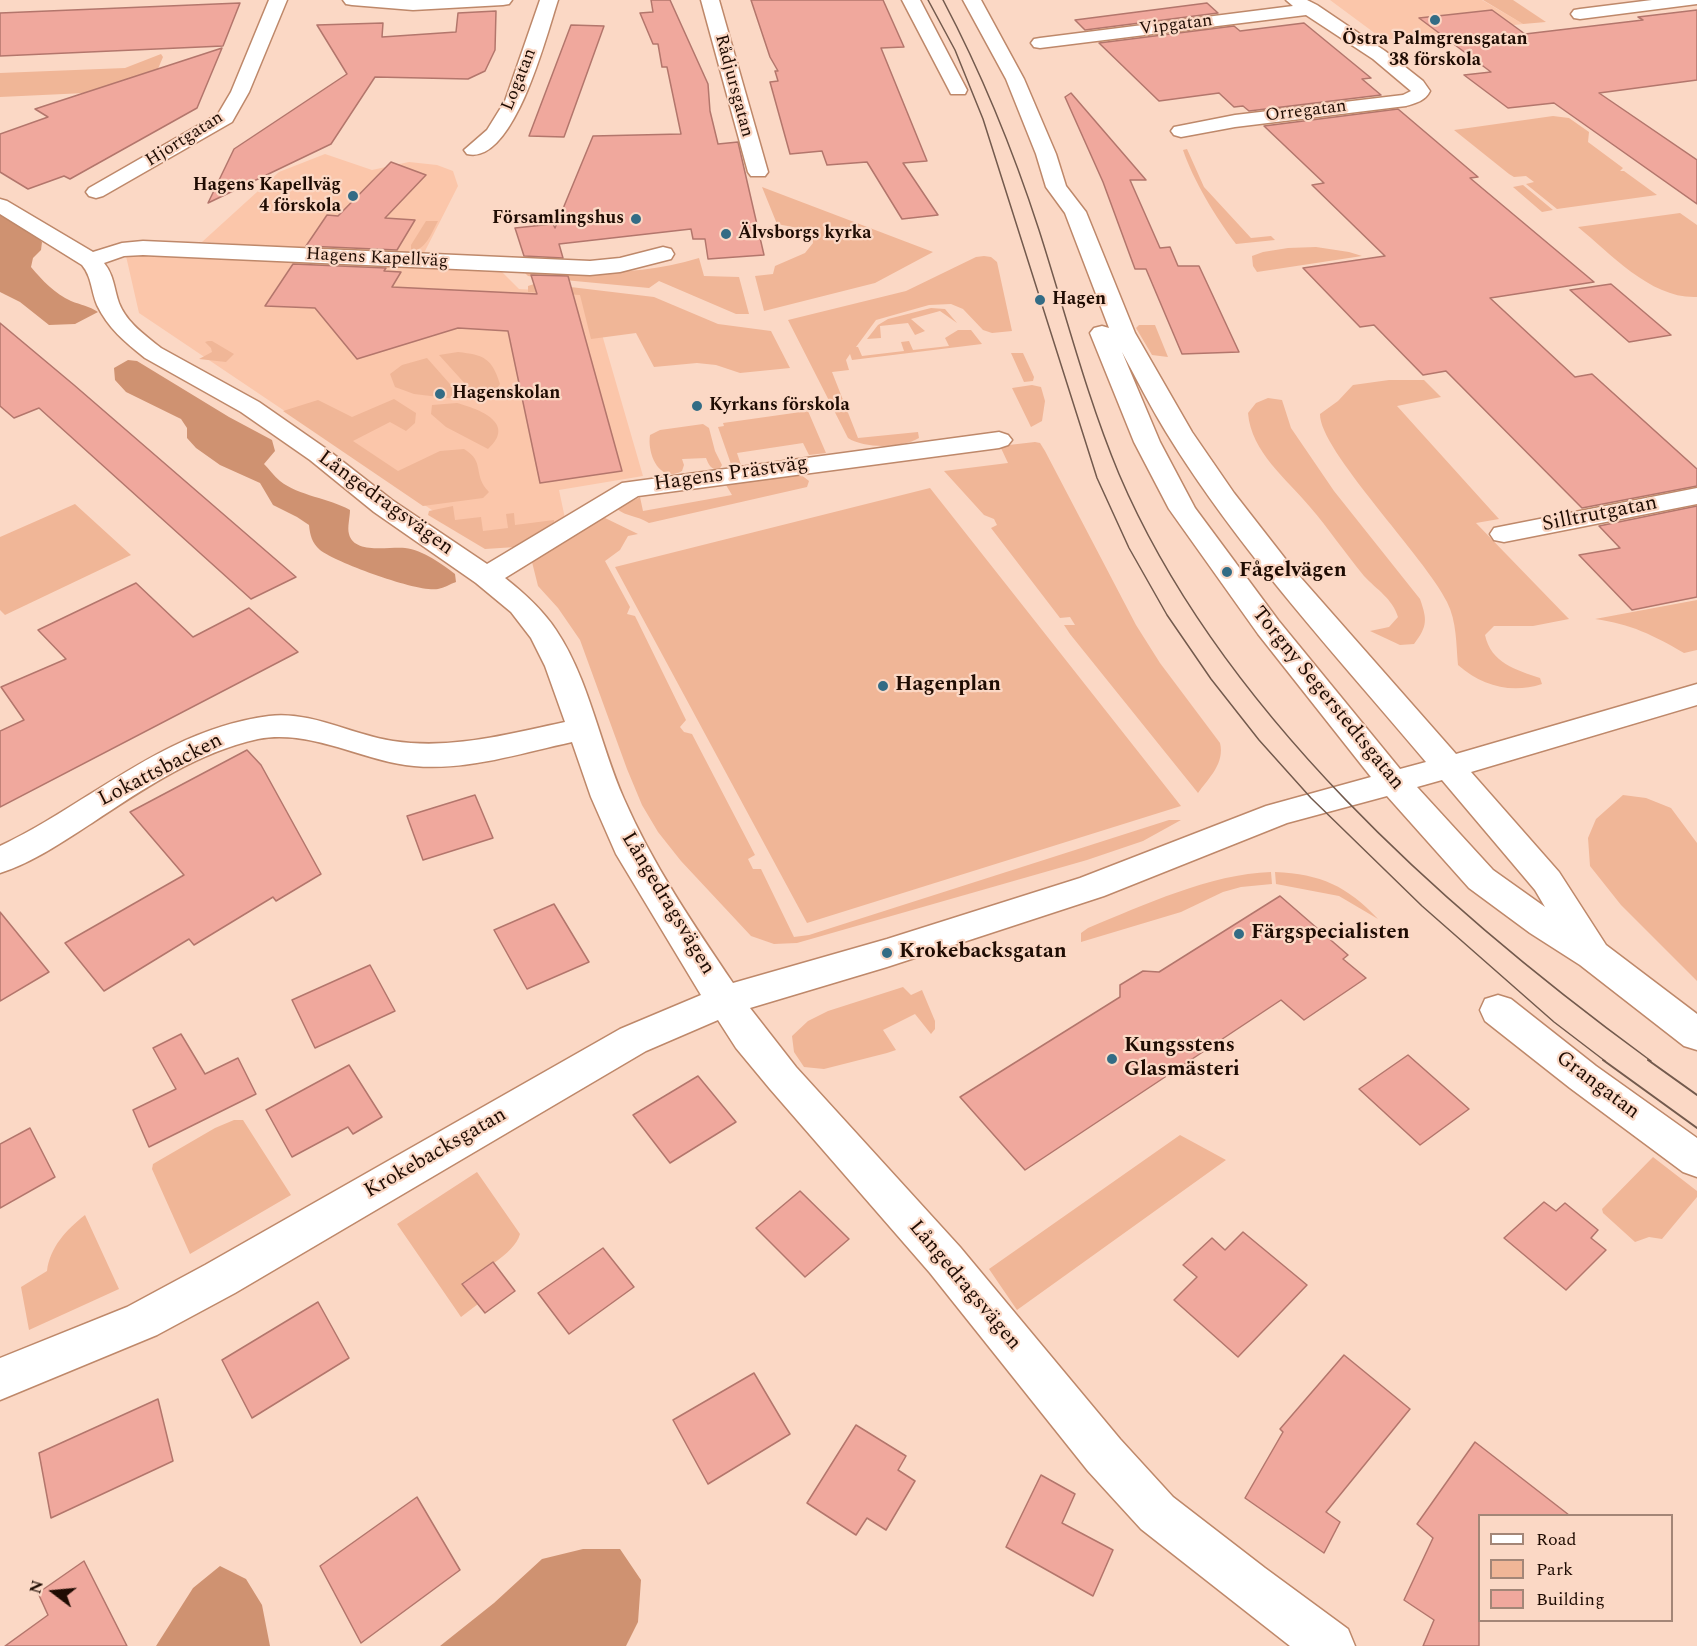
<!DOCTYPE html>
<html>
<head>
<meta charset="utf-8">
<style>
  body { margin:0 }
  #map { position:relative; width:1697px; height:1646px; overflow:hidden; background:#fbd8c5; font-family:Spectral,serif }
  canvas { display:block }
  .legend { position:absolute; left:1478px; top:1514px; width:195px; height:108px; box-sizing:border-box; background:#fbd8c5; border:2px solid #a38677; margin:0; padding:8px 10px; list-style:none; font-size:18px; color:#1f0c03 }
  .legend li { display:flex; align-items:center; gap:12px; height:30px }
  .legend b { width:30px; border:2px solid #a38677 }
  .north { position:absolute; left:24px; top:1562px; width:60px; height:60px; -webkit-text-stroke:4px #fbd8c5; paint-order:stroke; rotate:286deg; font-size:16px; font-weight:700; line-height:24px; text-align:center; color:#1f0c03 }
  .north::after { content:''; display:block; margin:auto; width:21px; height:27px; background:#1f0c03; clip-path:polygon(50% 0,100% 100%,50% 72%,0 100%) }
</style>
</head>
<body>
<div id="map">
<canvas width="1697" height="1646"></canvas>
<ul class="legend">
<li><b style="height:8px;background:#fff"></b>Road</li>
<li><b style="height:16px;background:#f0b697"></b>Park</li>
<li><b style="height:16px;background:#f0a89d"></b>Building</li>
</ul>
<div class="north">N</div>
</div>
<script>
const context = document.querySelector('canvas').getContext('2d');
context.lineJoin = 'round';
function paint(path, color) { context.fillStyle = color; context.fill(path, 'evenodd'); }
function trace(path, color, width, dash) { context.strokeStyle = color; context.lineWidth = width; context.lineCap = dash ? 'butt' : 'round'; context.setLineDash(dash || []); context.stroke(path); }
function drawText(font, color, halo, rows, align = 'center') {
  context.font = font + ' Spectral,serif'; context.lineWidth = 4.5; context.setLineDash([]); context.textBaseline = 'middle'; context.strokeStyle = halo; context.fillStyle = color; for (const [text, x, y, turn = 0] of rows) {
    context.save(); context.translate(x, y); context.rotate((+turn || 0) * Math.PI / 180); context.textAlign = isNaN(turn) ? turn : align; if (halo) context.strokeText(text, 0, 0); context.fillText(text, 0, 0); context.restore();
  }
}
paint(new Path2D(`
  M1330 0H1482L1523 24 1384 40Z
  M325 154 372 170 409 162 437 165 453 171 458 186 423 255 202 242 279 172Z
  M136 252 501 271 519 289 590 293 643 476 559 490 566 523 517 546 481 543 139 313 126 256Z`), '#fbc6aa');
paint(new Path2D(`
  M1483 0H1513L1546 22 1523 24Z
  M161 54 163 57 149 90 0 97V73L125 68Z
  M1553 116 1569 118 1589 132 1588 142 1623 168 1620 171H1624L1657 195 1557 209 1526 184 1534 182 1526 176 1514 177 1509 174 1454 130Z
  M1187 149 1204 187 1251 238 1271 236 1275 240 1236 244C1216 218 1193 180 1183 150Z
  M1523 185 1553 210 1542 212 1513 187Z
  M762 187 933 252 875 283 764 311 755 276 773 274 775 266 805 253 813 243 812 236 798 228 777 224Z
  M1680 213 1697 225V297C1651 299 1611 254 1578 227Z
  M426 221H438C431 234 426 250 411 251V245Z
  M1316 247 1349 252 1362 256 1257 272 1253 266 1252 256 1263 252 1288 248Z
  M984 256 991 257 997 262 1012 331 992 333 983 330 963 309 951 304 929 305 876 320 856 347H858L862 356 904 351 901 342 909 341 913 350 949 346 945 338 958 330H971L982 344 852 360 850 354 846 360 849 370 832 372 858 438 918 432 919 438C902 448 865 449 848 438L788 320 906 291 976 257Z
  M699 258 704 276 739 277 749 314H736L659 281 649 288 543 278 528 276 523 271C584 273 640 276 699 258Z
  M537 283 654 297 718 324 771 331 790 368 740 373 716 365 697 363 654 367 636 333 591 339 580 295 528 292V286Z
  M931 308 945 309 957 323 940 311 911 319 925 331 915 335 908 323 880 326 881 338 867 339 878 325 888 319Z
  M1139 325H1155L1168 357 1152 355 1136 328Z
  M208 341H212L234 354 226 362 199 359 212 352 211 348 205 342Z
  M458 352C484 355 492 358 500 384L496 390 478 398 439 355Z
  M1011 353H1023L1034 377 1033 381 1024 382Z
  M427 358 464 400 414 394 395 387 390 374 402 365Z
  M1389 380H1424L1441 397 1397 406 1499 519 1476 523 1569 619 1533 626H1494L1485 635C1491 663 1516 670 1540 678L1542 684C1511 694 1482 686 1458 665 1456 644 1457 622 1447 602 1426 558 1319 450 1320 414L1338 401 1353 385Z
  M1032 385 1041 387 1045 401 1042 421 1031 427 1012 388Z
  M1268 398 1282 400 1291 428 1334 491 1420 599C1427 619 1428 626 1414 644L1400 645 1370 631 1389 627 1398 617C1392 598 1377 590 1364 576 1345 553 1329 529 1310 507 1287 479 1251 452 1248 413L1256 403Z
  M394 399 416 413 415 423 406 431 390 422 353 441 398 471 440 451 464 449C486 462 472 475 489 492L483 498 423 506 283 411 318 400 352 417Z
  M457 403C479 409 517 423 488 449L446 427 431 414 432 405Z
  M808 411 826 453 809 455 803 443 737 453 741 465 732 467 718 427 724 426 723 423Z
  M703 424 709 428 715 451 722 465 719 470C710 469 709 465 706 458L682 459 684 465 682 471C659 484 647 453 650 435L660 430Z
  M1035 442 1040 443 1045 451 1136 625 1160 663 1220 743C1225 763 1209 778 1198 793L1070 634 1064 625H1075L1070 617 1060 618 991 528 997 525 994 519 984 515 944 471 1008 463 1000 446Z
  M800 474 809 481 807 487 649 523C636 515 627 517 617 509L640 497 643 511 732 495 726 485Z
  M930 488 1181 806 807 923 615 567Z
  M75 504 131 555 5 615 0 610V537Z
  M453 506 455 520 481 517 483 531 508 528 506 514 514 513 515 525 554 520V522L516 547 485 549 428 515 429 511Z
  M603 517 638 534 628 536 620 550 605 561 630 607 627 614 635 616 686 720 680 727 684 732 692 734 755 855 748 859 753 869H761L794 937 809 935 1169 820H1181L1143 841 1087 860 797 943 774 944 751 936 681 861 658 832 642 805 627 769 580 640 558 608 538 586 532 562Z
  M1697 600V650L1684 653C1653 635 1631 624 1595 619Z
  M1623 795 1646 798 1671 808 1697 843V981L1621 905 1590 866 1588 838 1596 819Z
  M1271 872 1272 884 1241 887 1223 892 1181 912 1081 942V933L1088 928C1144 905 1210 874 1271 872Z
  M1275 872C1321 874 1347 886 1378 919L1339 896 1276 884Z
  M903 987 911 995 922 990 935 1021V1029L931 1034 915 1014 883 1030 896 1050 887 1053 824 1069 804 1067 794 1052 792 1036 808 1021 828 1011Z
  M234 1120H243L291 1195 190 1254 152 1169 153 1164 215 1128Z
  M1180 1135 1226 1160 1017 1310 989 1269Z
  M1653 1157 1697 1191V1197L1662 1239 1649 1237 1635 1242 1603 1213 1602 1209Z
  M477 1172 520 1234C514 1255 480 1271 462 1283L478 1304 461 1317 397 1224Z
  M85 1215 119 1289 29 1330 21 1287 47 1271C50 1247 66 1230 85 1215Z`), '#f0b697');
paint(new Path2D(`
  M0 214 32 233 42 242 41 250 33 258 31 267C42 280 55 294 71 301 81 305 89 306 98 312L75 324 49 325 20 302 0 292Z
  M128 360 137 361 229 417 272 440 275 451 264 464C269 469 274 476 280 481 299 496 329 498 350 510 350 517 347 528 349 534 354 555 391 546 405 548 423 550 442 564 455 574L456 582C450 584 444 588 438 589 419 593 337 563 320 550 312 543 310 535 309 525L297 517 273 505 260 483 220 465 196 448 187 438V428L181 419 126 392 115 380 114 368Z
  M583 1549H620L641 1580 638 1622 626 1646H440L494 1603 542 1559Z
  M220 1566 246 1579 262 1605 270 1646H156L193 1588Z`), '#cf9271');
const building = new Path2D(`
  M651 0H670L708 84 710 111 718 144 738 142 764 255 708 259 705 239H693L691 229 559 244 563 258 524 256 515 228 553 224 555 228 593 136 681 134 667 67H662L658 44H653L640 13 653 12Z
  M751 0H883L904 47 881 48 927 161 903 163 938 215 902 219 867 162 827 165 822 151 790 154 770 82 778 81 775 71H778L770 57Z
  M240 3 223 46 0 56V13Z
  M1207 3 1218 13 1085 30 1075 20Z
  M1492 10 1525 34 1643 20 1638 17 1697 10V80L1599 93 1697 160V204L1554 103 1508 108 1464 75 1491 72 1419 18Z
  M496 11 495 50 485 71 468 79 375 77 331 144 208 203 234 149 347 74 317 25 383 23 382 37 456 32 458 13Z
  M1304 23 1371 78 1362 79 1381 95 1249 111 1243 106 1234 107 1219 93 1159 101 1099 43 1234 26 1240 31Z
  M571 25 604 26 564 137 529 136Z
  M222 48 197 108 70 179 64 176 28 189 0 172V134L48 117 35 109Z
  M1071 93 1146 180H1130L1160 248 1170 247 1178 266H1199L1239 352 1182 354 1146 269H1135L1103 182 1065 97Z
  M1398 109 1478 177 1470 178 1594 282 1490 298 1575 377 1592 374 1697 469V486L1582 508 1446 371 1423 375 1374 325 1360 327 1303 268 1385 256 1312 185 1324 183 1264 126Z
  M391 162 426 175 385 218 415 220 397 250 306 246 327 215 338 216Z
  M293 264 386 268 384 271 401 272 392 287 537 294 531 275 568 276 622 471 540 483 508 331 458 328 357 359 315 308 265 306Z
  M1611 284 1671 335 1629 342 1570 290Z
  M0 323 74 385 296 577 251 599 39 408 14 418 0 406Z
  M1697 506V597L1632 610 1579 555 1620 548 1599 526Z
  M136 583 193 637 249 608 298 652 0 807V731L24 720 1 687 66 659 38 630Z
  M247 750 261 765 321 874 276 901 273 897 194 945 189 939 104 991 65 943 184 875 130 812Z
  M475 795 493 838 423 860 407 816Z
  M1280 896 1348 955 1343 959 1366 978 1304 1020 1281 1000 1025 1170 960 1097 1120 997V985L1143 971 1159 972Z
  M554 904 589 962 527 989 494 930Z
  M0 912 49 972 0 1001Z
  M370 965 395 1011 315 1048 292 1000Z
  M181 1034 205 1074 238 1058 256 1094 149 1147 133 1110 176 1089 153 1048Z
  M1408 1055 1469 1109 1420 1145 1359 1089Z
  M349 1065 382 1117 353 1134 348 1127 292 1157 266 1110Z
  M698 1076 736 1122 670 1163 633 1115Z
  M30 1128 55 1177 0 1208V1144Z
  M800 1191 849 1239 805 1277 756 1228Z
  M1544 1202 1556 1211 1565 1203 1598 1230 1591 1238 1606 1250 1566 1290 1504 1238Z
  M1243 1232 1307 1285 1238 1357 1174 1300 1197 1277 1183 1265 1212 1238 1225 1250Z
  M603 1248 634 1287 569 1334 538 1293Z
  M493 1262 515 1291 485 1313 462 1284Z
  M318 1302 349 1358 252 1418 222 1360Z
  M1344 1355 1410 1409 1326 1512 1340 1522 1324 1553 1245 1498 1283 1432 1280 1429Z
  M754 1373 790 1434 708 1484 673 1420Z
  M158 1399 173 1461 51 1518 39 1453Z
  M856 1425 906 1456 898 1470 915 1481 886 1530 867 1518 856 1535 807 1503Z
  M1475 1442 1569 1515H1479V1646H1423L1434 1620 1404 1600 1433 1538 1417 1524Z
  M1041 1475 1075 1494 1062 1523 1113 1550 1093 1596 1006 1547Z
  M417 1497 460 1570 361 1643 320 1566Z
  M84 1561 127 1646H5L48 1615 38 1593Z`);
paint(building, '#f0a89d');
trace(building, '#b3766c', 1.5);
const minor = new Path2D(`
  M269 0H287L249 92 232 122 103 196 96 198 89 196 86 192 89 188 218 114 231 92Z
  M343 0H512L509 4 503 5 413 10 352 5 346 4Z
  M540 0H558C547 33 514 166 467 154L464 150 487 130 505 101Z
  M701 0H719L768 172 765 176H751L748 172Z
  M902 0H920L967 90 965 94H951L949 90Z
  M963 0H981L1024 79 1056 154 1066 186 1086 212 1135 333 1192 432 1234 493 1294 570 1456 754 1697 684V705L1471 772 1559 872 1606 945 1697 1014V1050L1684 1046 1580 965 1530 933 1469 888 1387 796 1287 823 1104 896 887 967 750 1008 796 1067 960 1247 1120 1439 1173 1497 1265 1568 1348 1629 1355 1646H1290L1141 1529 1088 1471 930 1273 770 1089 736 1048 718 1020 646 1051 235 1293 157 1335 0 1400V1358L127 1307 205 1265 620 1029 701 995 616 854 591 797 572 742C521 753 467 771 414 766 361 761 312 729 258 739 198 752 143 789 92 823 62 842 34 862 0 873V846C91 803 163 730 269 716 313 711 351 735 393 741 452 750 508 734 565 722L545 666 531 638 511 612 476 583 374 512 310 460 241 412 145 358C125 342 108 328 97 305 91 291 92 277 82 265L0 214V199L7 201 93 252 122 243 143 241 590 261 620 258 663 247 671 249 674 254 671 259 620 272 590 275 143 255 124 256 104 263C114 275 114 289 119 303 127 323 145 335 161 348L259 402 328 450 392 500 487 564 622 483 999 432 1008 435 1012 440 1008 445 999 448 638 496 505 578C524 593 542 609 556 630 589 679 600 745 624 799 653 865 693 924 733 983L887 939 1080 878 1266 806 1371 777 1258 634 1169 509 1134 442 1090 333 1094 328 1102 326 1109 328 1065 213 1046 187 1036 154 1006 79ZM1122 352C1136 378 1150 406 1166 432 1239 551 1336 655 1426 762L1400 769 1278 620 1195 508 1160 442ZM1442 780 1535 890 1545 907 1493 870 1417 787Z
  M1286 0H1307L1317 5 1385 51 1423 81 1430 91C1425 101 1416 103 1406 106L1235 127 1181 137 1174 135 1171 131 1174 127 1235 115 1403 95 1411 91 1373 59 1306 15 1040 48 1034 47 1031 43 1034 39 1040 38 1293 6Z
  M1652 0H1697V4L1580 19 1574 18 1571 14 1574 10 1580 9Z
  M1697 488V504L1504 542 1494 540 1490 534 1494 528 1504 526Z
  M1498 995 1511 999 1596 1066 1697 1138V1177L1683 1172 1570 1088 1485 1021 1480 1010 1485 999Z`);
trace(minor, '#be886a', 3);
paint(minor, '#fff');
trace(new Path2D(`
  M928 0 955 50 983 119 1097 478 1129 548 1167 615 1211 679 1259 740 1311 798 1422 906 1554 1022 1605 1061
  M943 0C982 74 1013 150 1039 230 1065 311 1086 395 1119 474 1220 711 1446 911 1651 1061`), '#735a4d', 1.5);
trace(new Path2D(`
  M1603 1060 1697 1128
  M1648 1060 1697 1095`), '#735a4d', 2);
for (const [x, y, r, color] of [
  [1435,20,6,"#336c85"],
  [353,196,6,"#336c85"],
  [636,219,6,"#336c85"],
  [726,234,6,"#336c85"],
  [1040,300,6,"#336c85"],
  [440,394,6,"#336c85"],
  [697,406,6,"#336c85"],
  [1227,572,6,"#336c85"],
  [883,686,6,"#336c85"],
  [1239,934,6,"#336c85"],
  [887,953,6,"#336c85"],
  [1112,1059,6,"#336c85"]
]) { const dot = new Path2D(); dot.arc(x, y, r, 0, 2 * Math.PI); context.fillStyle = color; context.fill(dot); trace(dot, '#fbd8c5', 2); }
drawText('18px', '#1f0c03', '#fbd8c5', [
  ["Vipgatan",1176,26,-7],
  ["Logatan",520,80,-68],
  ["Rådjursgatan",733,86,75],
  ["Orregatan",1306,112,-7],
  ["Hjortgatan",185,140,-32],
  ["Hagens Kapellväg",377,259,3]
]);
drawText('bold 18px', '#1f0c03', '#fbd8c5', [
  ["Östra Palmgrensgatan",1435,40,"center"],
  ["38 förskola",1435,61,"center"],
  ["Hagens Kapellväg",341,186,"right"],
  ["4 förskola",341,207,"right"],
  ["Församlingshus",624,219,"right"],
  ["Älvsborgs kyrka",738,234],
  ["Hagen",1052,300],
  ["Hagenskolan",452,394],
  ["Kyrkans förskola",709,406]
], 'left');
drawText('21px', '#1f0c03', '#fbd8c5', [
  ["Hagens Prästväg",731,475,-8],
  ["Långedragsvägen",385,504,36],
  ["Silltrutgatan",1600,515,-11],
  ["Torgny Segerstedtsgatan",1327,699,51],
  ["Lokattsbacken",161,771,-27],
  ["Långedragsvägen",667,904,59],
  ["Grangatan",1597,1086,37],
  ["Krokebacksgatan",436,1154,-30],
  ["Långedragsvägen",964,1286,50]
]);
drawText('bold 21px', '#1f0c03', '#fbd8c5', [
  ["Fågelvägen",1239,572],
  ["Hagenplan",895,686],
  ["Färgspecialisten",1251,934],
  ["Krokebacksgatan",899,953],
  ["Kungsstens",1124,1047],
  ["Glasmästeri",1124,1071]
], 'left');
</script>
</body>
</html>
